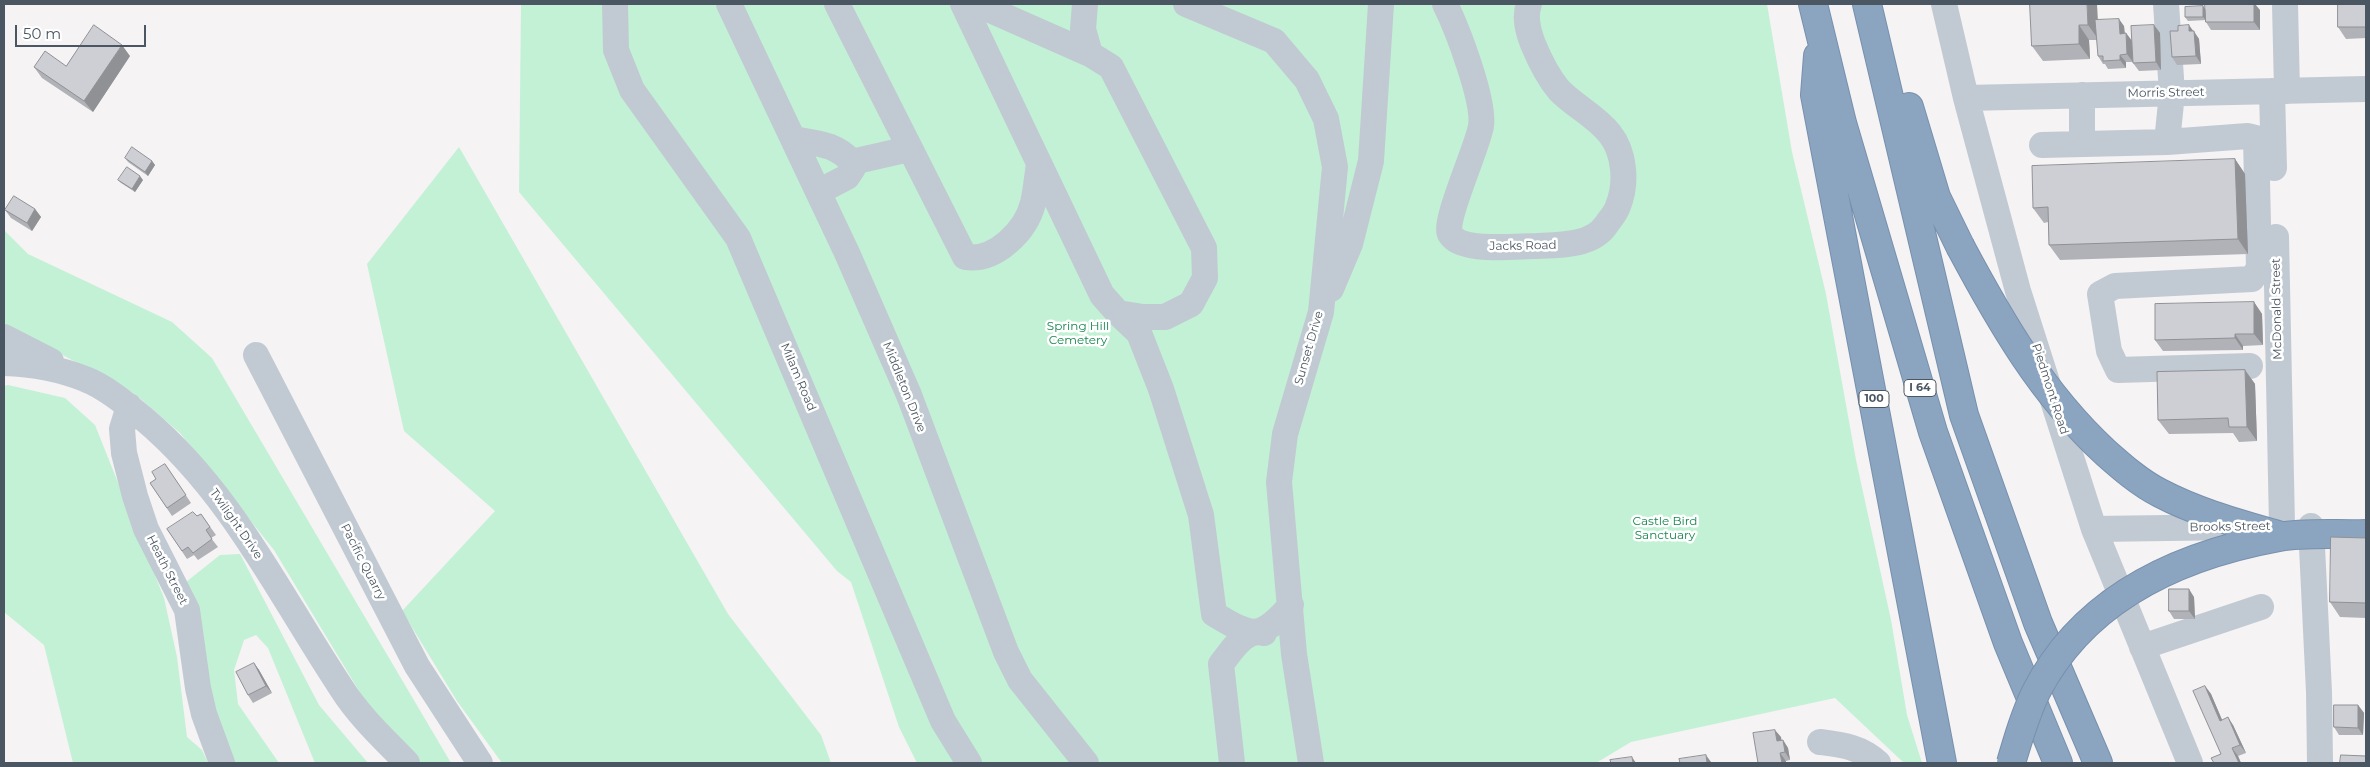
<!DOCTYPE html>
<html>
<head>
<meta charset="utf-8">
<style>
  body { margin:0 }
  #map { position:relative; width:2370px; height:767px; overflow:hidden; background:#f5f3f3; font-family:Montserrat,sans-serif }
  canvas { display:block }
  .frame { position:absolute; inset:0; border:5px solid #4a5661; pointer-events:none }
  .scale { position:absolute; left:15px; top:25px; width:131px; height:22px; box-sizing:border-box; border:2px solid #4a5661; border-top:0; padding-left:6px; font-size:15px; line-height:18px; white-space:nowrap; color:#4a5661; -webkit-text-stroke:4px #fff; paint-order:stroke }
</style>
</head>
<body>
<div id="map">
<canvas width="2370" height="767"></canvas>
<div class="frame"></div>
<div class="scale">50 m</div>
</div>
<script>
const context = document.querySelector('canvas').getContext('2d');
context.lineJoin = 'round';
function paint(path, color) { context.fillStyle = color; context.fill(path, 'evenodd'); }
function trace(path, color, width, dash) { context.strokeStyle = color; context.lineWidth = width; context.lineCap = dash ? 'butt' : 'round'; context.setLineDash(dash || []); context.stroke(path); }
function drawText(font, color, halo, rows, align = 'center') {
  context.font = font + ' Montserrat,sans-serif'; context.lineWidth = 5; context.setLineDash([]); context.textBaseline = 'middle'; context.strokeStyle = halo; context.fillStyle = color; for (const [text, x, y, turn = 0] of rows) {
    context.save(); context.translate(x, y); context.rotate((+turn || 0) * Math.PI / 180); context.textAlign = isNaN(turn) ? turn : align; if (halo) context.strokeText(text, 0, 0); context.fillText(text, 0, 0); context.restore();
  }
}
paint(new Path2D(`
  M521 4H1767L1792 152 1826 294 1856 460 1891 620 1907 715 1922 763H1904L1835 698 1631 742 1596 763H917L899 727 851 582 837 571 519 192Z
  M459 147 728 614 821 735 831 763H502L457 701 402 611 495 511 404 431 367 264Z
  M4 230 28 254 172 322 212 358 451 763H420L370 709 274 550 180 433 136 395 4 323Z
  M8 385 65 398 95 425 164 598 177 657 187 737 202 750 208 763H73L44 645 4 612V386Z
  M240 554 319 705 368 763H315L268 648 256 635 244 640 234 670 238 704 279 763H227L186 582 220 555Z`), '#c3f1d5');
const highway = new Path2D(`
  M1813 4 1842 123 1933 432 2008 643 2058 763
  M1867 4 1964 415 2038 623 2098 763
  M1818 56 1815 95 1942 763
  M1909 107 1936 197 1960 246`);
trace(highway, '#7690ad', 30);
trace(new Path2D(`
  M615 4 616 50 632 90 738 238 943 721 969 763
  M729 4 847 253 909 395 1006 652 1020 680 1086 763
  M837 4 965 257C995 262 1026 231 1033 203 1036 190 1037 177 1039 164
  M963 4 1102 295 1118 313 1143 317H1165L1191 304 1205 278 1204 248 1111 67 1090 54 977 4
  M1085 4 1083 29 1090 54
  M1186 4 1274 41 1307 80 1326 119 1335 167 1321 312 1285 434 1279 482 1294 654 1311 763
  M1445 4C1457 28 1485 101 1481 126 1478 146 1443 222 1450 234 1461 253 1515 246 1536 246 1559 245 1592 246 1606 225 1610 219 1616 213 1618 206 1627 184 1625 153 1610 134 1596 116 1574 106 1559 90 1547 76 1540 61 1533 44 1528 31 1524 17 1529 4
  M1944 4 1966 98 2018 291 2094 529 2190 763
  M2166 4 2172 93 2167 142 2248 136 2256 138 2259 268 2252 279 2115 286 2100 294 2109 351 2118 370 2250 366
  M2285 4 2287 91
  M2272 91 2274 168
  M1966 98 2366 89
  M793 139C818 144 834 143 852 162L853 168 847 177 818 192
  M2082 144V95
  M2042 145 2167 142
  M852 162 909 149
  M2276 237 2282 526
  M1331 289 1350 244 1371 161 1381 4
  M1118 313 1139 333 1161 389 1201 515 1214 614C1252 637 1260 641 1291 605
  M4 337 51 361
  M256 355 417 666 480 763
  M4 363C32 364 58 368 85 379 106 387 127 405 144 419 232 493 280 596 342 689 359 716 385 740 407 763
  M129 406 122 429 124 453 135 496 146 529 187 610 198 688 204 714 222 763
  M2311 526 2319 692 2320 763
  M2094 529 2241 527
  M2142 647 2261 607
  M1820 742C1843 745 1861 747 1878 763
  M1232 763 1221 664C1231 652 1245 627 1264 633`), '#c1cad2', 26);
trace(highway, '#8ba5c1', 28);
const highwayBridge = new Path2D(`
  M1960 246C2000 321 2042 394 2105 452 2122 467 2140 483 2160 493 2198 513 2240 524 2281 536
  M2011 763C2018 739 2025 715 2036 692 2084 598 2180 555 2279 537 2307 532 2338 535 2366 534`);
trace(highwayBridge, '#7690ad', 30, []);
trace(highwayBridge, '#8ba5c1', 28);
paint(new Path2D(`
  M2030 4 2124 26 2125 33H2126L2132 41 2133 62H2126V68L2108 69 2105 64H2103L2098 56 2097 40H2089L2090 59 2043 61 2032 46Z
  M2366 4V38L2346 39 2338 27Z
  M2203 6 2205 9 2260 10V30H2211L2206 22V20L2188 21 2185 17Z
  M2154 25 2160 33 2161 70 2139 71 2133 63Z
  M2178 31H2194L2199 39 2201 64 2177 65 2172 57Z
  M130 56 93 112 42 78 34 67 66 66Z
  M125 158 152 161 155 165 148 176 128 162Z
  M2235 159 2245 174 2248 254 2060 260 2049 245 2048 222 2044 223 2033 208Z
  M118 180H143L135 192 121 183Z
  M35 209 41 217 32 231 11 218 5 210Z
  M2254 302 2262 314 2263 345 2243 346V350L2163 351 2155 340Z
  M2245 370 2255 384 2257 441 2239 442 2233 433 2169 434 2158 420Z
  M165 464 191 503 172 516 150 483 156 479Z
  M201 514 216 535 211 538 218 547 198 560 194 555 187 559 167 529Z
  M2366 538V618L2340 617 2330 602Z
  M2194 597 2195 619H2174L2169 611Z
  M254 663 259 670 272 693 253 703 248 695Z
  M2205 686 2211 694 2222 720 2233 725 2246 753 2238 756 2241 763H2214L2221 754Z
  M2358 705 2364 713 2363 735H2339L2334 727Z
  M1753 733 1781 737V740H1783L1788 748 1790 760 1786 761Z`), '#b0b2b7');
paint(new Path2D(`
  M2087 4H2097L2099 40 2088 25Z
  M2254 4H2255L2260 10V30L2254 22Z
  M2203 6 2206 10V20L2203 17Z
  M2119 19 2124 26 2125 42 2120 34Z
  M2079 25 2089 40 2090 59 2079 44Z
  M2154 25 2160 33 2161 70 2156 62Z
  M2189 25 2199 39 2201 64 2196 56 2189 31Z
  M2126 33 2132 41 2133 62 2127 54Z
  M122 45 130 56 93 112 84 101Z
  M2120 55 2126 62V68L2120 60Z
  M2235 159 2245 174 2248 254 2238 239Z
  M152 161 155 165 148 176 145 172Z
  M140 176 143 180 135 192 132 189Z
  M35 209 41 217 32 231 27 223Z
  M2254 302 2262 314 2263 345 2254 334Z
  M2235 334 2243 346V350L2235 338Z
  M2245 370 2255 384 2257 441 2247 427Z
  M2189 589 2194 597 2195 619 2189 611Z
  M254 663 259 670 272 693 266 686Z
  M2205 686 2211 694 2226 729 2220 721Z
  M2358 705 2364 713 2363 735 2358 728Z
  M2228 717 2233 725 2246 753 2240 745Z
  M1775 730 1781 737 1783 749 1777 741Z
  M1783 740 1788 748 1790 760 1785 752Z
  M2232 748 2238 756 2241 763H2239Z
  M1780 753 1786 761V763H1782Z
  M1706 755 1711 762V763H1707Z
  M1632 757 1636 763H1633Z`), '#909195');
const building = new Path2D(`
  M2030 4H2087L2088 25H2079V44L2032 46Z
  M2205 4H2254V22H2206Z
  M2338 4H2366V27H2338Z
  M2203 6V17H2185V7Z
  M2119 19 2120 34 2126 33 2127 54 2120 55V60L2103 61V56H2098L2095 20Z
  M94 25 122 45 84 101 34 67 45 51 66 66Z
  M2154 25 2156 62 2133 63 2131 26Z
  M2189 25V31H2194L2196 56 2172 57 2170 31H2178V26Z
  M132 147 152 161 145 172 125 158Z
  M2235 159 2238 239 2049 245 2048 207 2033 208 2032 166Z
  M127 167 140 176 132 189 118 180Z
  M14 196 35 209 27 223 5 210Z
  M2254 302V334H2235V338L2155 340V304Z
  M2245 370 2247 427H2229L2228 418 2158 420 2157 372Z
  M165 464 186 495 167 508 150 483 156 479 152 472Z
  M193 512 197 516 201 514 210 527 206 530 212 539 193 553 188 547 182 551 167 529Z
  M2331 537 2366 538V603L2330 602Z
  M2169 589H2189V611H2169Z
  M254 663 266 686 248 695 236 672Z
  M2205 686 2220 721 2228 717 2240 745 2232 748 2239 763H2214L2211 758 2221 754 2193 691Z
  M2334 705H2358V728L2334 727Z
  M1775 730 1777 741 1783 740 1785 752 1780 753 1782 763H1758L1753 733Z
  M1706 755 1707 763H1680L1679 759Z
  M2341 755 2366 756V763H2340Z
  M1632 757 1633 763H1611L1610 760Z`);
paint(building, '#cdcfd5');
trace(building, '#909195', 1);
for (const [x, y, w] of [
  [1920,388,32],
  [1874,399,30]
]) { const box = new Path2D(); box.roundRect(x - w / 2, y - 8.5, w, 17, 4); context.fillStyle = '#fff'; context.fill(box); trace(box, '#4a5661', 1); }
drawText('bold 11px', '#4a5661', null, [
  ["I 64",1920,388],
  ["100",1874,399]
]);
drawText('12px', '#4a5661', '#fff', [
  ["Morris Street",2166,93,-1],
  ["Jacks Road",1523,246,-1],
  ["McDonald Street",2277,309,-91],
  ["Sunset Drive",1309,348,-74],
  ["Milam Road",798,377,67],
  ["Middleton Drive",904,387,68],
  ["Piedmont Road",2050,389,72],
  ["Twilight Drive",236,524,55],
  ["Brooks Street",2230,527,-1],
  ["Pacific Quarry",363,562,63],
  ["Heath Street",167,570,63]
]);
drawText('12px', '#17864f', '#fff', [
  ["Spring Hill",1078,326],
  ["Cemetery",1078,340],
  ["Castle Bird",1665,521],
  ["Sanctuary",1665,535]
]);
</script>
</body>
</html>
